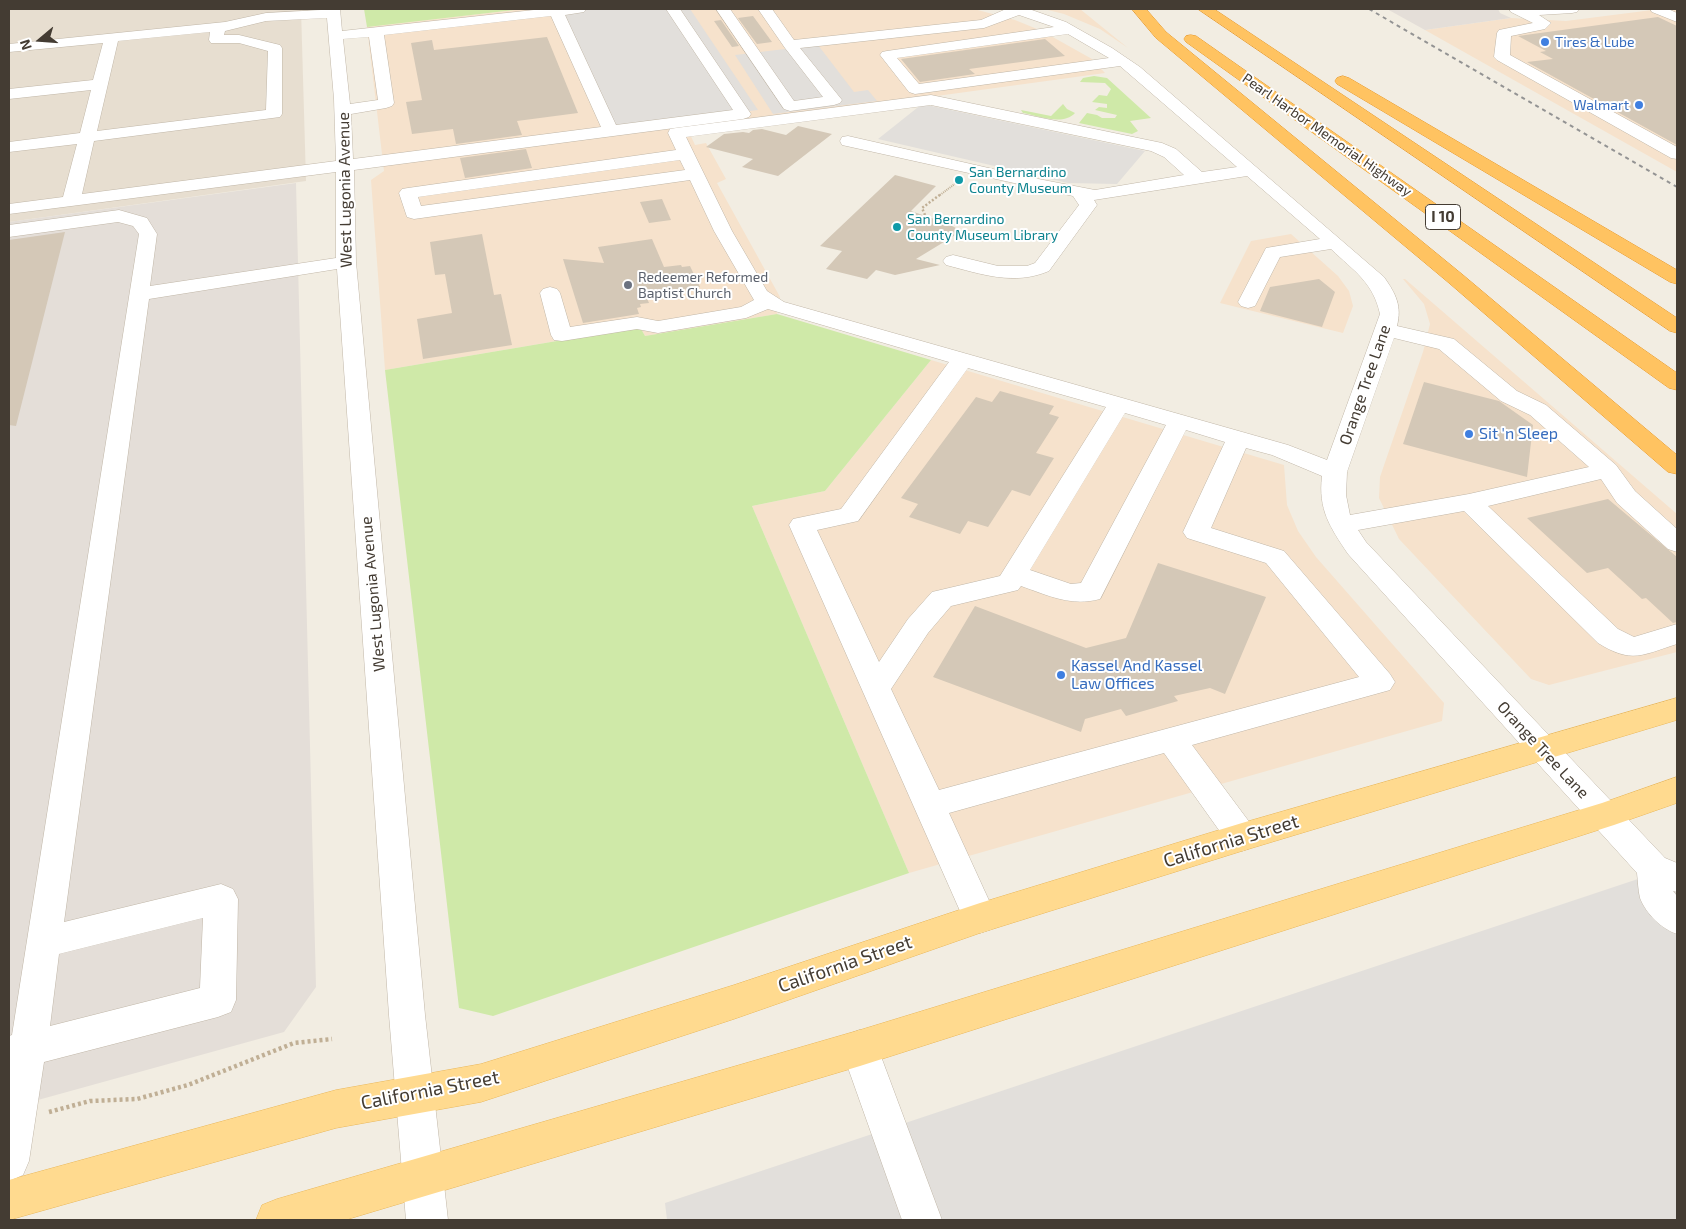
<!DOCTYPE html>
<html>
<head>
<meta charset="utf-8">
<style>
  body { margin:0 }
  #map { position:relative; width:1686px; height:1229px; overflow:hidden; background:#f2ede2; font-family:"Exo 2",sans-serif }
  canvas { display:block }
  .frame { position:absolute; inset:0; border:10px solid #443c33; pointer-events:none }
  .north { position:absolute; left:15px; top:15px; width:50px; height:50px; -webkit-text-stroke:4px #fff; paint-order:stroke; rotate:252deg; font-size:14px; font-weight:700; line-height:20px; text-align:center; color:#443c33 }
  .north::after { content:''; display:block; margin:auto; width:18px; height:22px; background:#443c33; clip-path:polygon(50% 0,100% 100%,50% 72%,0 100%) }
</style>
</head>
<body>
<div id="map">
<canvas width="1686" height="1229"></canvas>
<div class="frame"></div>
<div class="north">N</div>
</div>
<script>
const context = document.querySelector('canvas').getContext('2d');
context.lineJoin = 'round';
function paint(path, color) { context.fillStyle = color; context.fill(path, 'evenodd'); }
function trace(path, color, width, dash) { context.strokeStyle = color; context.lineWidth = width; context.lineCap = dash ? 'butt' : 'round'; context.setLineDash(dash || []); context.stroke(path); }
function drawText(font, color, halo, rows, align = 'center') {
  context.font = font + ' "Exo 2",sans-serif'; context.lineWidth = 4; context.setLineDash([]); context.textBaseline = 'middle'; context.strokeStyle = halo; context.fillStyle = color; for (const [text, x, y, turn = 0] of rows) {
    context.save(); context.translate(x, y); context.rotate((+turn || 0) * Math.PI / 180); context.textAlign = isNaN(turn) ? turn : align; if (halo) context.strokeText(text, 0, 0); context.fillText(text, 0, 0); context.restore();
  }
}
paint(new Path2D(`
  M9 9H301L306 181 9 222Z`), '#e7ded0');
paint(new Path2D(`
  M523 9H974L1015 20 1042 31 1092 59 1105 73 688 130 695 145 706 143 726 179 717 183 780 297 777 314 645 336 640 327 385 370 371 180 384 171 367 27Z
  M1044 9H1080L1128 48 1100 29 1064 14Z
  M1660 9H1677V172L1425 30 1511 18 1566 21Z
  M1291 234 1338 276 1349 291 1353 306 1343 333 1220 303 1251 241Z
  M1403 279H1405L1677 514V652L1549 685 1531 679 1399 539 1379 498 1380 477 1423 352 1430 324 1424 304Z
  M931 360 1284 465 1287 505 1298 531 1316 557 1444 703 1442 721 909 873 752 506 825 491Z`), '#f6e2cc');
paint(new Path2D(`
  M1387 9H1498L1500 13 1511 18 1425 30Z
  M296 183 316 987 284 1032 9 1108V222Z`), '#e4ded8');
paint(new Path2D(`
  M364 9H523L367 27Z
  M1094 76 1107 78 1151 118 1130 121 1138 131 1132 134 1079 123 1087 113 1097 115 1102 118H1115L1117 115 1095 110 1099 107 1107 108V104L1092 102 1099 95 1107 96 1111 89 1105 83 1080 82 1083 78Z
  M1063 104 1067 109 1075 113C1063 126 1039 116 1023 113L1021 110 1051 116Z
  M777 314 931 360 825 491 752 506 909 873 493 1016 459 1008 385 370 640 327 645 336Z`), '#cfe9a8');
paint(new Path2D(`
  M594 9H690L758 110 607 130 554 13Z
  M818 45 854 92 868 90 877 101 773 114 735 55Z
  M922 104 1145 151 1117 184 1068 183 878 139Z
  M1677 866V1220H667L665 1203Z`), '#e2dfdb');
paint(new Path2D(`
  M753 16 772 42 757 44 738 18Z
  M1658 17 1677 26V145L1527 62 1553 59 1540 52 1546 51 1518 36Z
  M721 20 739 46 732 47 714 21Z
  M547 37 578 113 517 121 522 135 456 144 453 129 412 134 406 102 422 100 411 43 432 40 434 50Z
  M1045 39 1065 56 969 69 975 74 920 82 901 59Z
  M798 126 832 134 778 176 742 167 753 159 706 147 724 134 743 132 749 133 753 130 762 129 786 135Z
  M526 149 532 168 465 178 460 158Z
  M895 175 936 186 911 211 946 223 962 231 916 259 940 265 895 275 876 270 867 279 826 269 842 251 820 246Z
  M662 199 671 220 649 223 640 202Z
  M65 232 16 426 9 425V240Z
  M482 234 494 295 501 294 512 345 423 359 417 319 452 313 445 274 435 275 430 242Z
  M652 239 664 267 681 265 682 267 690 266 700 287 646 296 649 303 640 304 641 307 637 308 639 314 583 323 563 259 604 263 598 247Z
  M1319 279 1335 292 1322 327 1260 311 1270 287Z
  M1424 382 1499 401 1533 425 1527 477 1403 444Z
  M1000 391 1054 406 1049 414 1059 417 1036 453 1054 458 1030 496 1012 490 988 527 968 521 960 534 909 517 918 504 901 498 976 397 992 402Z
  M1608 499 1677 557V622L1673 623 1646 598 1642 599 1608 568 1587 573 1527 518Z
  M1158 563 1266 597 1225 694 1210 688 1174 696 1178 701 1126 716 1121 709 1085 719 1081 732 933 677 975 606 1086 648 1126 638Z`), '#d4c8b7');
const minor = new Path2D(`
  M340 9 342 31 543 9H586L584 12 565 15 616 125 733 110 666 9H680L751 114 749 117 743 119 354 170 356 262 425 1015 448 1220H406L389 1015 337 269 149 299 64 922 221 884 233 889 238 899 236 1000 231 1012 218 1017 44 1062 29 1161 23 1175 9 1181V1036L12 1035 139 234 133 226 118 222 9 237V225L119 210 147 218 157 234 150 286 336 258V172L9 214V204L63 197 77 144 9 152V142L80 133 91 90 9 99V89L93 80 103 43 9 52V44L225 22 266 13ZM551 16 601 127 353 159 351 114 386 108 392 106 394 103 384 35ZM327 18 334 99 336 161 82 194 94 141 280 117 282 114V48L280 45 239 35H224L225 31 266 21ZM210 32 209 40 211 43H239L268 51 266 110 97 131 118 41ZM369 37 378 100 350 104 343 39ZM203 918 200 988 50 1026 59 954Z
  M716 9H730L794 101 823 97 785 48 758 9H772L794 40 981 20 1006 9H1029L1066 22 1112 48 1140 67 1384 277C1396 294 1402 306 1397 326L1454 339 1517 391 1546 405 1616 465 1635 491 1677 529V552L1668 549 1617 503 1601 479 1488 506 1618 629 1634 637 1677 624V644C1642 655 1632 664 1598 643L1464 511 1358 530 1366 542 1665 858 1677 863V892L1673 891 1677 896V934C1662 929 1646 914 1640 898 1638 890 1638 881 1637 873L1348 554C1330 527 1318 510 1322 476L1272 455 1246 448 1211 528 1284 551 1390 674 1395 682 1390 690 1192 745 1253 827 1258 837 1253 847 1242 851 1231 847 1164 753 949 813 997 918 992 929 980 933 968 929 789 525 793 519 841 509 949 362 768 309 746 318 658 333 637 329 562 341 554 340 551 335 540 293 543 289 550 287 557 289 560 293 570 327 637 317 658 321 741 307 754 300 714 231 690 180 414 219 407 217 399 193 402 189 408 188 676 150 668 133 670 129 676 128 931 95 1162 143 1176 149 1202 172 1237 167 1120 66 915 94 909 92 880 55 882 52 887 51 1054 27 1019 15 984 28 800 48 842 100 840 103 834 105 790 111 784 109ZM1068 34 1109 58 919 84 897 58ZM931 105 1151 151 1164 157 1184 175 1095 190 1028 177 848 136 842 137 840 141 842 145 1073 196 1079 205 1035 263 1027 266H998L953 255 946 257 943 261 946 265C981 274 1014 286 1049 271L1097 205 1094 200 1247 176 1320 239 1266 248 1238 302 1241 306 1248 308 1255 306 1280 257 1331 249C1354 271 1373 282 1380 314L1327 460 1288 445 784 302 767 291 732 231 686 137ZM680 160 685 170 421 206 418 197ZM1394 338 1439 349 1501 401 1530 415 1589 467 1469 494 1350 515 1346 495 1347 472ZM968 368 1106 407 1000 576 932 592 908 619 879 662 817 530 858 521ZM1125 413 1166 425 1081 583 1071 584 1030 570ZM1186 430 1225 442 1183 532 1187 538 1266 563 1359 677 939 790 891 689 928 633 951 606 1018 590 1021 586C1047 595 1071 607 1100 599Z
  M1509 9H1579L1577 12 1572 13 1539 15 1551 23 1545 29 1511 36 1510 55 1677 147V159L1671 158 1497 60 1494 57 1497 33 1499 30 1533 23 1511 12Z
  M1650 9H1668L1677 13V22L1652 12Z
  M860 1030 873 1035 942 1220H902L841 1048 847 1035Z`);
const major = new Path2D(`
  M1677 698V720L1242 851 980 933 734 1019 481 1102 336 1128 9 1220V1180L336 1090 481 1064 734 985 980 903 1242 823Z
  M1677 777V803L1614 825 860 1066 345 1220H256L262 1205 277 1199 860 1030 1602 803Z`);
const highway = new Path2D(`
  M1132 9H1146L1166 32 1463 275 1677 455V474L1668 472 1449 283 1156 38Z
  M1198 9H1214L1677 318V333L1670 331Z
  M1191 35 1196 36 1677 373V390L1669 388 1186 42 1184 39 1186 36Z
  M1343 76 1349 78 1677 270V284L1670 282 1337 84 1335 81 1337 78Z`);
trace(minor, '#c1b7a8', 1);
trace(major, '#e9b75a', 1);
trace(highway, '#e5972a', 1);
trace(new Path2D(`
  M940 195 956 183`), '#c0af95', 2, [1, 1]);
trace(new Path2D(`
  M925 215 922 208 941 194`), '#c0af95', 2.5, [2, 2]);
trace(new Path2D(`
  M49 1112 90 1101 137 1099 188 1085 294 1043 332 1039`), '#c0af95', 4.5, [3, 3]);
paint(minor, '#fff');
paint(major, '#ffda8f');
paint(highway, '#ffc361');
trace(new Path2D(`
  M1369 9 1677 187`), '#939393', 2, [4, 4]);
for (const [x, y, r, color] of [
  [1545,42,5,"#3f7fe0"],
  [1639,105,5,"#3f7fe0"],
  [959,180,5,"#0f9aa8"],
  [897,227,5,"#0f9aa8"],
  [628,285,5,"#6b7280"],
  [1469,434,5,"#3f7fe0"],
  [1061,675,5,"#3f7fe0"]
]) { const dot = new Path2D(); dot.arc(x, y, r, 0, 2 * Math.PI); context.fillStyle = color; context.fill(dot); trace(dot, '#fff', 2); }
drawText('14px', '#366cbe', '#fff', [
  ["Tires & Lube",1555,42],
  ["Walmart",1629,105,"right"]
], 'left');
drawText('14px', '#443c33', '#fff', [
  ["Pearl Harbor Memorial Highway",1327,135,35]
]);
drawText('14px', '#0d838f', '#fff', [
  ["San Bernardino",969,172],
  ["County Museum",969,188],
  ["San Bernardino",907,219],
  ["County Museum Library",907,235]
], 'left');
drawText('14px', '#5b616d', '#fff', [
  ["Redeemer Reformed",638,277],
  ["Baptist Church",638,293]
], 'left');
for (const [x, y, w] of [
  [1443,217,35]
]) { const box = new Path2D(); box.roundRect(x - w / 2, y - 12.5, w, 25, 4); context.fillStyle = '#fff'; context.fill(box); trace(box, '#443c33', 1); }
drawText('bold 15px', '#443c33', null, [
  ["I 10",1443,217]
]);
drawText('16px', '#443c33', '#fff', [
  ["West Lugonia Avenue",345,190,-91],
  ["Orange Tree Lane",1365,385,-71],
  ["West Lugonia Avenue",373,594,-95],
  ["Orange Tree Lane",1543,750,47]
]);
drawText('16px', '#366cbe', '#fff', [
  ["Sit 'n Sleep",1479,434],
  ["Kassel And Kassel",1071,666],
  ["Law Offices",1071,684]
], 'left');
drawText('19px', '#443c33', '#fff', [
  ["California Street",1231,841,-17],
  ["California Street",845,964,-19],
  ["California Street",430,1090,-11]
]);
</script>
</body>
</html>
